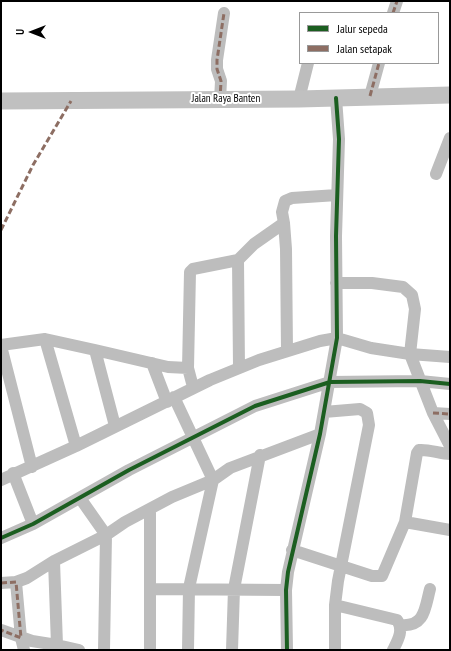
<!DOCTYPE html>
<html>
<head>
<meta charset="utf-8">
<style>
  body { margin:0 }
  #map { position:relative; width:451px; height:651px; overflow:hidden; background:#fff; font-family:"PT Sans Narrow",sans-serif }
  canvas { display:block }
  .frame { position:absolute; inset:0; border:2px solid #000; pointer-events:none }
  .legend { position:absolute; left:299px; top:12px; width:140px; height:52px; box-sizing:border-box; background:#fff; border:1px solid #999; margin:0; padding:5px 7px; list-style:none; font-size:12px; color:#000 }
  .legend li { display:flex; align-items:center; gap:8px; height:20px }
  .legend b { width:20px; border:1px solid #999 }
  .north { position:absolute; left:12px; top:12px; width:40px; height:40px; -webkit-text-stroke:3px #fff; paint-order:stroke; rotate:270deg; font-size:11px; font-weight:700; line-height:16px; text-align:center; color:#000 }
  .north::after { content:''; display:block; margin:auto; width:14px; height:18px; background:#000; clip-path:polygon(50% 0,100% 100%,50% 72%,0 100%) }
</style>
</head>
<body>
<div id="map">
<canvas width="451" height="651"></canvas>
<div class="frame"></div>
<ul class="legend">
<li><b style="height:5px;background:#1b5e20"></b>Jalur sepeda</li>
<li><b style="height:5px;background:#8d6e63"></b>Jalan setapak</li>
</ul>
<div class="north">U</div>
</div>
<script>
const context = document.querySelector('canvas').getContext('2d');
context.lineJoin = 'round';
function trace(path, color, width, dash) { context.strokeStyle = color; context.lineWidth = width; context.lineCap = dash ? 'butt' : 'round'; context.setLineDash(dash || []); context.stroke(path); }
function drawText(font, color, halo, rows, align = 'center') {
  context.font = font + ' "PT Sans Narrow",sans-serif'; context.lineWidth = 4; context.setLineDash([]); context.textBaseline = 'middle'; context.strokeStyle = halo; context.fillStyle = color; for (const [text, x, y, turn = 0] of rows) {
    context.save(); context.translate(x, y); context.rotate((+turn || 0) * Math.PI / 180); context.textAlign = isNaN(turn) ? turn : align; if (halo) context.strokeText(text, 0, 0); context.fillText(text, 0, 0); context.restore();
  }
}
trace(new Path2D(`
  M393 13 397 1
  M370 96 379 63
  M299 99 308 63
  M220 100 221 81 217 69V60L224 13
  M436 174 450 138
  M284 223 282 212 285 201 292 198 337 195
  M238 260 239 368
  M336 283H372L403 287 412 295 415 309 410 354 433 413 450 446
  M45 339 76 446
  M1 345 45 339 95 350 115 426
  M1 346 32 467
  M95 350 168 367 188 368
  M152 363 167 402
  M193 387 188 368 190 272 193 269 238 260 254 244 284 223 286 249 287 351
  M174 397 213 480 189 588 188 650
  M324 412 360 409 367 413 369 425 338 581 335 605V650
  M433 413 450 414
  M13 473 33 524
  M1 480 76 446 210 380 259 360 320 341 337 338 371 348 410 354 450 357
  M80 498 106 535 104 650
  M405 522 450 530
  M1 538 33 524 129 470 255 406 330 382 420 381 450 384
  M292 550 372 576H382L405 522 417 453 419 450C429 449 440 454 450 454
  M54 561 57 645 79 650
  M16 582 21 638 24 650
  M1 583 16 582 27 578 54 561 106 535 125 522 172 497 213 480 230 468 320 434
  M150 589 286 590
  M335 605 397 620C404 630 398 640 393 650
  M401 625C425 627 425 608 430 589
  M1 630 32 641 57 645
  M150 650V509
  M232 650 234 589 260 455
  M287 650 286 590 288 572 320 434 337 338 336 236 339 139 336 98`), '#bdbdbd', 12);
trace(new Path2D(`
  M1 101 299 99 450 95`), '#c0c0c0', 17);
trace(new Path2D(`
  M393 13 397 1
  M370 96 379 63
  M220 100 221 81 217 69V60L224 13
  M1 230 33 165 71 101
  M433 413 450 414
  M1 583 16 582 21 638 1 630`), '#8d6e63', 3, [6, 3]);
trace(new Path2D(`
  M1 538 33 524 129 470 255 406 330 382 420 381 450 384
  M287 650 286 590 288 572 320 434 337 338 336 236 339 139 336 98`), '#1b5e20', 4);
drawText('11px', '#000', '#fff', [
  ["Jalan Raya Banten",226,99]
]);
</script>
</body>
</html>
